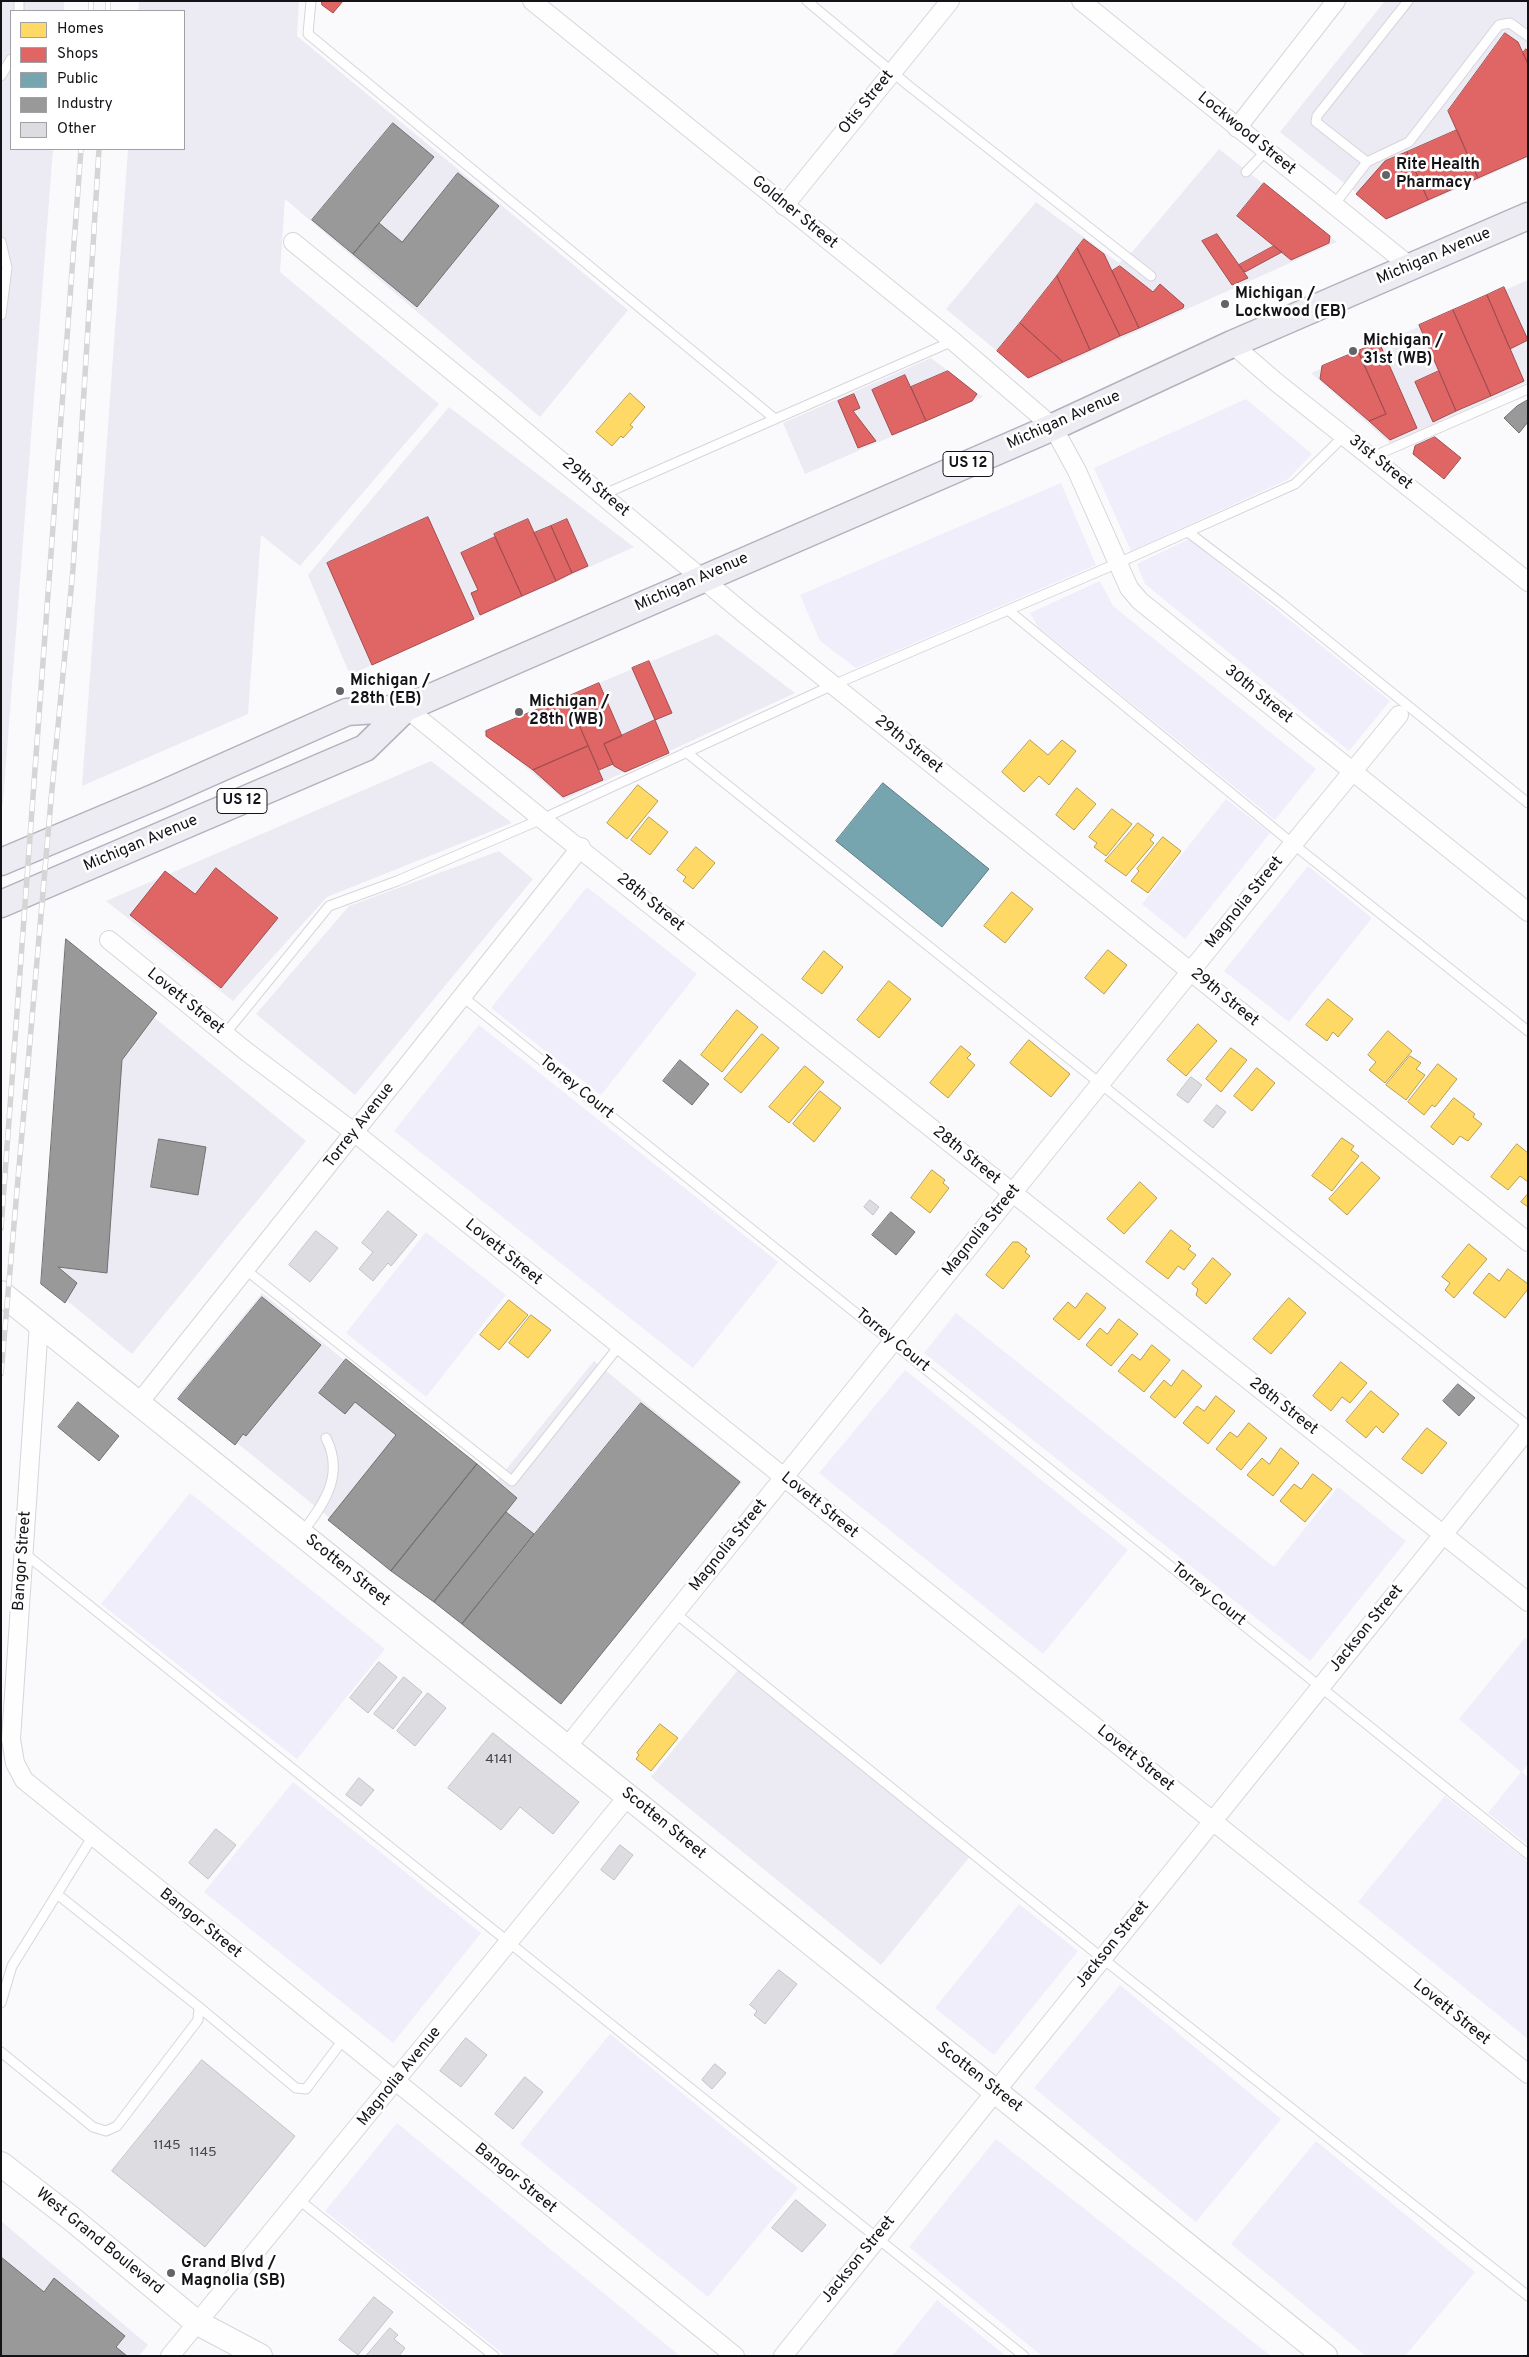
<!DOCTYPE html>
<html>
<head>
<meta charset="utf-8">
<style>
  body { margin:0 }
  #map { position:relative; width:1529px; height:2357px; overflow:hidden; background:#fafafd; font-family:Overpass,sans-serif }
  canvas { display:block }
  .frame { position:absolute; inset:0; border:2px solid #141318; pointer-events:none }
  .legend { position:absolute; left:10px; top:10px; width:175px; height:140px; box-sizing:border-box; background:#fff; border:1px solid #a1a1a3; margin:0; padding:6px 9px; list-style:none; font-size:15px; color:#141318 }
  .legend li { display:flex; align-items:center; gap:10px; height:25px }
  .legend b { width:25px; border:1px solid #a1a1a3 }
</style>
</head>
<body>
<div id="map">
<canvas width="1529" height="2357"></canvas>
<div class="frame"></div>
<ul class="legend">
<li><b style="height:14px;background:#ffd966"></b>Homes</li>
<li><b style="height:14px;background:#e06666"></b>Shops</li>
<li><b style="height:14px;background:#76a5af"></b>Public</li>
<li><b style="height:14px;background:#999"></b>Industry</li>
<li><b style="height:14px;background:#dddce0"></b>Other</li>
</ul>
</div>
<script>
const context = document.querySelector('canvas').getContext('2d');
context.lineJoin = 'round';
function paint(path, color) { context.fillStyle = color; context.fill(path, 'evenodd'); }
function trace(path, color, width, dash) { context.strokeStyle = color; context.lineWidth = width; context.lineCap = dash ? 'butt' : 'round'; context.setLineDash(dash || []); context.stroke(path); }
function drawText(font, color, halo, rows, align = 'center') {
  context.font = font + ' Overpass,sans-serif'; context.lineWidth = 5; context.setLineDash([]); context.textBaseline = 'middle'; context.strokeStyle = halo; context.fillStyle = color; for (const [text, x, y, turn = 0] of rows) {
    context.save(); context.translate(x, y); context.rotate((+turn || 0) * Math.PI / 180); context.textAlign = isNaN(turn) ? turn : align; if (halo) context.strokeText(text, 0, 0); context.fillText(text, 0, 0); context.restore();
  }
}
paint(new Path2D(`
  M1 1H64V11H11V149H53L3 803 1 806Z
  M139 1H299L297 36 628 310 540 417 285 199 280 272 439 404 300 566 261 535 248 714 82 786 128 149H184V11H138Z
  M1385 1H1528V158L1389 219 1280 132Z
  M1219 149 1337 242 1031 379 946 309 1036 202 1119 263 1133 251Z
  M1528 280V382L1391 444 1311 373Z
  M931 358 983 397 805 474 783 423Z
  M449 407 634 547 350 675 308 575Z
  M717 634 795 693 564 800 483 731Z
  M431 761 512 823 327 897 233 1001 106 901Z
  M499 851 533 879 355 1095 256 1014 349 906Z
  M64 944 306 1141 132 1354 42 1280Z
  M262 1293 495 1483 594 1361 742 1482 560 1705 178 1395Z
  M741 1666 972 1854 881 1965 651 1777Z
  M1 2221 148 2345 139 2356H1Z`), '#ecebf3');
paint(new Path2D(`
  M1246 399 1312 454 1287 480 1131 551 1094 468Z
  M1061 483 1096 565 856 668 820 641 800 595Z
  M1189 539 1390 701 1349 751 1145 584 1137 564Z
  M1100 581 1113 606 1316 769 1275 820 1038 627 1030 613Z
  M1226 799 1270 833 1185 939 1142 904Z
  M1308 866 1372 918 1289 1022 1224 971Z
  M587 887 697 974 601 1095 491 1008Z
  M479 1025 778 1262 693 1368 394 1131Z
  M426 1232 506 1295 426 1397 346 1333Z
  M956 1313 1274 1567 1338 1487 1406 1541 1310 1661 924 1353Z
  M905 1370 1128 1550 1043 1654 819 1473Z
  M190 1493 385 1649 297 1759 101 1604Z
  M1525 1638 1528 1640V1764L1522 1772 1528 1777V1845L1488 1813 1521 1772 1459 1719Z
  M293 1782 481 1933 393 2043 204 1892Z
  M1445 1796 1528 1862V2039L1358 1902Z
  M1019 1904 1078 1951 994 2055 935 2008Z
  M1120 1985 1281 2119 1196 2222 1034 2088Z
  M610 2034 798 2188 708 2297 520 2144Z
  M397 2123 680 2356H506L325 2211Z
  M996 2139 1271 2356H1042L909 2247Z
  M1316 2141 1475 2272 1405 2356H1366L1231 2244Z
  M937 2300 1006 2356H892Z`), '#efeefa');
const homes = new Path2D(`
  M630 393 645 407 630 425 633 427 623 438 621 436 612 446 596 432Z
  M1030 740 1048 755 1062 740 1076 751 1049 785 1039 776 1024 792 1002 772Z
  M638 785 658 801 627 839 607 823Z
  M1077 788 1096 804 1074 830 1056 815Z
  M1112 809 1132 824 1106 856 1094 847 1097 843 1089 837Z
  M649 817 668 832 650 855 631 840Z
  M1138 823 1154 835 1150 840 1154 843 1126 876 1105 861Z
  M1163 837 1181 851 1148 893 1131 881 1139 871 1137 869Z
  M696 847 715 863 693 889 683 881 686 877 677 870Z
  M1012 892 1033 909 1005 943 984 926Z
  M1108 950 1127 965 1104 994 1085 978Z
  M824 951 843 967 822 994 802 979Z
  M889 981 911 999 879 1038 857 1020Z
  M1328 999 1353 1019 1338 1037 1333 1032 1327 1041 1306 1025Z
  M737 1010 758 1027 722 1072 701 1055Z
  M1198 1024 1217 1041 1186 1076 1167 1060Z
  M1388 1031 1412 1051 1385 1083 1369 1070 1376 1062 1368 1055Z
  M762 1034 779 1048 741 1093 724 1079Z
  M1029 1040 1070 1074 1051 1097 1010 1063Z
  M961 1046 971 1054 967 1058 975 1065 948 1098 930 1083Z
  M1231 1048 1247 1060 1221 1092 1206 1079Z
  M1410 1056 1421 1063 1416 1069 1425 1075 1406 1100 1386 1085Z
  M1438 1064 1457 1079 1435 1107 1432 1105 1424 1115 1408 1102Z
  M805 1066 824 1082 789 1123 769 1107Z
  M1257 1068 1275 1083 1252 1111 1234 1096Z
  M820 1091 841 1108 814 1142 793 1124Z
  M1454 1098 1475 1114 1473 1117 1482 1124 1468 1141 1460 1136 1453 1145 1431 1127Z
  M1342 1138 1354 1146 1351 1150 1359 1156 1332 1191 1312 1176Z
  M1517 1144 1528 1153V1182L1520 1176 1508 1190 1491 1177Z
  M1362 1162 1380 1178 1347 1215 1329 1199Z
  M932 1170 945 1180 943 1183 949 1188 930 1213 911 1198Z
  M1140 1182 1157 1198 1124 1234 1107 1219Z
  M1528 1194V1207L1521 1202Z
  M1171 1230 1191 1246 1188 1249 1196 1255 1184 1270 1178 1266 1168 1279 1146 1262Z
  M1013 1242H1018L1027 1249 1025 1252 1030 1256 1003 1289 986 1275Z
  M1469 1244 1487 1259 1454 1298 1445 1290 1450 1283 1442 1277Z
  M1213 1258 1231 1274 1206 1304 1196 1295 1198 1289 1192 1284Z
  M1508 1269 1528 1284V1289L1505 1318 1473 1293 1489 1273 1499 1281Z
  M1087 1293 1106 1308 1079 1340 1053 1319 1068 1302 1075 1308Z
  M1289 1298 1306 1313 1271 1354 1253 1339Z
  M509 1300 528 1315 499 1350 480 1335Z
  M531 1315 551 1330 528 1358 509 1343Z
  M1119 1319 1138 1334 1111 1366 1086 1345 1100 1328 1107 1334Z
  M1152 1345 1170 1360 1144 1392 1118 1371 1132 1354 1140 1360Z
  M1341 1362 1367 1383 1350 1403 1342 1397 1331 1411 1313 1396Z
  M1183 1370 1202 1386 1175 1418 1150 1397 1164 1380 1171 1386Z
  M1371 1391 1399 1414 1383 1433 1376 1426 1366 1438 1346 1421Z
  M1216 1396 1235 1411 1208 1444 1183 1423 1197 1406 1204 1411Z
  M1249 1423 1267 1438 1241 1470 1216 1449 1230 1432 1237 1437Z
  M1427 1428 1447 1443 1422 1474 1402 1459Z
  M1281 1448 1299 1463 1273 1496 1247 1475 1262 1458 1269 1464Z
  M1313 1474 1332 1489 1305 1522 1280 1501 1294 1484 1301 1489Z
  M660 1724 678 1738 651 1771 636 1759 639 1755 637 1753Z`);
paint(homes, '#ffd966');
trace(homes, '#b89e4f', 1);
const shops = new Path2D(`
  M322 1H343L333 13 322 5Z
  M1505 33 1518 42 1528 64V156L1478 178 1448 111Z
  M1526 49 1528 51V64L1523 53Z
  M1457 130 1478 178 1428 200 1407 152Z
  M1407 152 1428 200 1386 219 1356 194 1385 161Z
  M1264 183 1330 236 1329 243 1291 260 1237 216Z
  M1217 234 1239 265 1248 278 1232 285 1202 241Z
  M1084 239 1104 254 1139 328 1120 336 1077 248Z
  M1274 246 1282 252 1245 272 1239 265Z
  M1077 248 1120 336 1090 350 1057 276Z
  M1120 266 1153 292 1160 284 1184 305 1183 308 1139 328 1112 271Z
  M1057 276 1090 350 1063 362 1020 323Z
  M1504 287 1528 340 1510 349 1487 295Z
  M1487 295 1524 381 1491 396 1453 310Z
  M1453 310 1491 396 1456 411 1419 325Z
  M1020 323 1063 362 1028 378 997 351Z
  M1379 342 1417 428 1390 440 1369 421 1386 414 1358 351Z
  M1358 351 1386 414 1369 421 1320 379 1322 366Z
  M948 371 977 394 972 401 926 421 911 387Z
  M1439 371 1456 411 1433 422 1415 382Z
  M905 375 926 421 892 435 872 390Z
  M854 394 860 408 853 411 876 441 858 448 838 401Z
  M1435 437 1461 458 1444 479 1413 454 1415 446Z
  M428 517 474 619 372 665 327 563Z
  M528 519 556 581 522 596 494 534Z
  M567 519 588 566 572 573 551 526Z
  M551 526 572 573 556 581 534 533Z
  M495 537 522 596 480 615 471 593 478 590 461 553Z
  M649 661 672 713 655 720 632 668Z
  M599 683 622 736 604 744 613 764 599 770 567 697Z
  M567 697 588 746 533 770 486 736V731Z
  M655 720 669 753 625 772 614 766 604 744Z
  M588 746 603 780 563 797 533 770Z
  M216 868 278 918 221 988 130 915 165 871 195 894Z`);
paint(shops, '#e06666');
trace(shops, '#a34d4f', 1);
const public = new Path2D(`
  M883 783 989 869 942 927 836 841Z`);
paint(public, '#76a5af');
trace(public, '#597982', 1);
const industry = new Path2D(`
  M393 123 434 157 353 254 312 220Z
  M458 173 499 206 417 307 353 254 379 223 402 242Z
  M1528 400V422L1519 433 1504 418 1517 406Z
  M66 939 157 1013 122 1060 107 1273 58 1267 77 1283 65 1303 41 1284Z
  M680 1060 709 1084 692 1105 663 1081Z
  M159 1139 206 1147 198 1195 151 1187Z
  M891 1212 915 1232 896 1255 872 1235Z
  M262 1297 321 1345 246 1436 243 1434 235 1445 178 1399Z
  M346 1359 477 1464 391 1571 328 1520 396 1435 355 1402 345 1414 319 1393Z
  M1458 1384 1475 1398 1459 1416 1443 1401Z
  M78 1402 119 1436 99 1461 58 1427Z
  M641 1403 740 1482 561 1704 462 1624Z
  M477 1464 517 1498 434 1602 391 1571Z
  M506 1512 534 1534 462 1624 434 1602Z
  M1 2257 44 2292 54 2278 125 2336 116 2347 127 2356H1Z`);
paint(industry, '#999');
trace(industry, '#717172', 1);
const building = new Path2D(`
  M1191 1077 1202 1085 1188 1103 1177 1095Z
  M1217 1105 1226 1112 1213 1128 1204 1121Z
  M870 1200 879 1207 873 1215 864 1207Z
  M388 1211 417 1235 391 1266 388 1263 373 1281 359 1269 373 1252 362 1243Z
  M316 1231 338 1248 310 1282 289 1265Z
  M379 1662 397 1677 368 1713 350 1698Z
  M404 1677 422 1692 393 1729 374 1714Z
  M428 1693 446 1708 415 1746 397 1731Z
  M493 1733 579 1802 553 1834 520 1807 501 1830 448 1788Z
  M359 1778 374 1790 361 1806 346 1795Z
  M216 1829 236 1845 208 1879 189 1863Z
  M620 1845 633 1855 614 1880 601 1870Z
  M779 1970 797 1984 765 2024 754 2015 757 2011 750 2005Z
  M466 2038 487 2055 461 2087 440 2071Z
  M202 2060 295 2136 205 2247 112 2171Z
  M715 2064 726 2073 712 2089 702 2080Z
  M525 2077 543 2092 513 2129 495 2114Z
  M796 2200 826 2225 802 2252 772 2228Z
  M374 2297 393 2312 358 2355 339 2340Z
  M390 2328 398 2335 394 2339 405 2348 399 2356H366Z`);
paint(building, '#dddce0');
trace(building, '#c2c1c5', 1);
const lane = new Path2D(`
  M19 1V11
  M311 1 308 34 775 419
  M807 1 909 86 1151 276
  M1 76 11 59
  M1367 162 1316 122 1317 116 1408 1
  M1246 172 1266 151
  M1334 205 1367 162 1409 142 1499 25 1510 23 1528 36
  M1 242 7 268 1 315
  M1372 457 1528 389
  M602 495 953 341
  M1188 532 1280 602 1528 803
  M1008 610 1293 844 1528 1031
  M686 752 1528 1426
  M463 997 1528 1854
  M225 1034 329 906 397 881 542 819 833 685 1118 563 1295 484 1345 435
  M246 1270 512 1481 619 1346
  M301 1534C324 1504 345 1475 326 1438
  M24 1553 1024 2356
  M675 1613 1102 1958 1528 2296
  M1 2003 12 1966 93 1836
  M199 2007 296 2088 306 2089 343 2040
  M1 2052 93 2127 106 2131 117 2126 198 2020 199 2007 57 1894
  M298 2199 494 2356`);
const street = new Path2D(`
  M532 1 953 341 1053 427 1077 471 1129 588 1140 601 1528 912
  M1081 1 1411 267
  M1237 128 1336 1
  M784 206 950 1
  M293 242 496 407 747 616 1528 1242
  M1232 344 1276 382 1528 582
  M406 708 542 819 1528 1602
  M109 940 247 1052 355 1133 1528 2074
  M39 1324 11 1739 15 1763 24 1780 735 2356
  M138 1404 581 847
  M567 1747 1293 844 1399 715
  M170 2356 628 1796
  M783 2356 1528 1429`);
const secondary = new Path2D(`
  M1 1293 1325 2356
  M1 2164 72 2219 196 2322 260 2356`);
const primary = new Path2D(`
  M1 862 160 795 347 712 406 708 1053 427 1232 344 1528 216
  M1 904 365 748 406 708`);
trace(lane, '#d6d5da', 11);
trace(street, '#d6d5da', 20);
trace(secondary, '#d6d5da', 26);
trace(primary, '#b2b1bd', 29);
trace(lane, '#fefeff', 9);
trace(street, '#fefeff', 18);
trace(secondary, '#fefeff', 24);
trace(primary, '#edecf3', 26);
const rail = new Path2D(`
  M91 11V1
  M108 11V1
  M1 1228 81 149
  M1 1374 51 800 73 569 99 149`);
trace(rail, '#d5d5d5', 5.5);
trace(rail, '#fff', 4, [11]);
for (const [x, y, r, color] of [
  [1386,175,5,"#646468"],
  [1225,304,5,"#646468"],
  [1353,351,5,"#646468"],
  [340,691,5,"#646468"],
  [519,712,5,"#646468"],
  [171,2273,5,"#646468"]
]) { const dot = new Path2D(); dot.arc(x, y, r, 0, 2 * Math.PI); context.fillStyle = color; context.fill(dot); trace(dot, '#fff', 2); }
drawText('14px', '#46454a', null, [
  ["4141",499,1760],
  ["1145",167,2146],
  ["1145",203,2153]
]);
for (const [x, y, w] of [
  [968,464,50],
  [242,801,50]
]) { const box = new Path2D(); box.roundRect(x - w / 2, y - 12.5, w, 25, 4); context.fillStyle = '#fff'; context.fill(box); trace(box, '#141318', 1); }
drawText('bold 15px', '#141318', null, [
  ["US 12",968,464],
  ["US 12",242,801]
]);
drawText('16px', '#141318', '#fff', [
  ["Otis Street",867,103,-51],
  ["Lockwood Street",1246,134,39],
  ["Goldner Street",794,213,39],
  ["Michigan Avenue",1434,257,-23],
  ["Michigan Avenue",1064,421,-24],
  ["31st Street",1380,463,39],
  ["29th Street",595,488,40],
  ["Michigan Avenue",692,583,-24],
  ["30th Street",1258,695,39],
  ["29th Street",908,745,39],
  ["Michigan Avenue",141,844,-23],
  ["28th Street",650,903,39],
  ["Magnolia Street",1245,903,-51],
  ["29th Street",1224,998,39],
  ["Lovett Street",185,1002,39],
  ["Torrey Court",576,1088,39],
  ["Torrey Avenue",360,1126,-52],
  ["28th Street",966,1156,39],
  ["Magnolia Street",982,1231,-51],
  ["Lovett Street",503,1253,39],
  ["Torrey Court",892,1341,39],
  ["28th Street",1283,1407,38],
  ["Lovett Street",819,1506,39],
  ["Magnolia Street",729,1546,-51],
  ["Bangor Street",23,1561,-86],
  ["Scotten Street",347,1571,39],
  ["Torrey Court",1208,1595,39],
  ["Jackson Street",1367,1629,-51],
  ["Lovett Street",1135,1759,39],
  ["Scotten Street",663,1824,39],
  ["Bangor Street",200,1924,39],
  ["Jackson Street",1113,1945,-51],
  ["Lovett Street",1451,2013,39],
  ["Magnolia Avenue",400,2077,-51],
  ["Scotten Street",979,2078,38],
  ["Bangor Street",515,2179,39],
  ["West Grand Boulevard",99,2242,39],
  ["Jackson Street",859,2260,-51]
]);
drawText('bold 16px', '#141318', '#fff', [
  ["Rite Health",1396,166],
  ["Pharmacy",1396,184],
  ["Michigan /",1235,295],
  ["Lockwood (EB)",1235,313],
  ["Michigan /",1363,342],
  ["31st (WB)",1363,360],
  ["Michigan /",350,682],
  ["28th (EB)",350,700],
  ["Michigan /",529,703],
  ["28th (WB)",529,721],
  ["Grand Blvd /",181,2264],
  ["Magnolia (SB)",181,2282]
], 'left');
</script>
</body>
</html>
